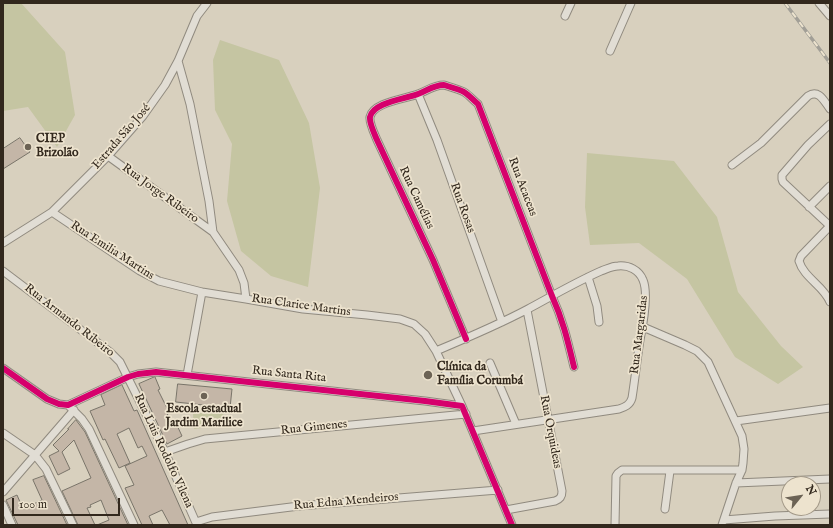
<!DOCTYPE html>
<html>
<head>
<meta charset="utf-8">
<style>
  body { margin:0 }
  #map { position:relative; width:833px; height:528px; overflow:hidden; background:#d8d0be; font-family:"IM FELL English",serif }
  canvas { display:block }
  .frame { position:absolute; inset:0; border:4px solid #32281d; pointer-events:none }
  .north { position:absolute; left:781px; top:476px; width:40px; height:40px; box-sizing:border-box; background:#ede3ce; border:1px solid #a29887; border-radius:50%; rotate:60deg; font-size:11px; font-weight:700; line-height:16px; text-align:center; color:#32281d }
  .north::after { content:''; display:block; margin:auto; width:14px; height:18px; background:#6c6355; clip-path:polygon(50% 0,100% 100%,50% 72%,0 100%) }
  .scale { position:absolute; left:12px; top:498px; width:108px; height:18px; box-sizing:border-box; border:2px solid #32281d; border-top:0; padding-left:5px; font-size:12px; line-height:14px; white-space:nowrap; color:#32281d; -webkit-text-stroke:3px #ede3ce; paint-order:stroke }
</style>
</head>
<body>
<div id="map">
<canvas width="833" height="528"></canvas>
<div class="frame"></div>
<div class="north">N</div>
<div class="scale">100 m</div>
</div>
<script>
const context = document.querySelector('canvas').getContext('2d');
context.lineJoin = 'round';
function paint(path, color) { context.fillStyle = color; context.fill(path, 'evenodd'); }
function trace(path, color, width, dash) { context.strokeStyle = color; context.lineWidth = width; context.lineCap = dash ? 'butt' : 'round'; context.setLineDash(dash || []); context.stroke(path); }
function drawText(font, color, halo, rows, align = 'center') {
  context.font = font + ' "IM FELL English",serif'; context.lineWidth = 3.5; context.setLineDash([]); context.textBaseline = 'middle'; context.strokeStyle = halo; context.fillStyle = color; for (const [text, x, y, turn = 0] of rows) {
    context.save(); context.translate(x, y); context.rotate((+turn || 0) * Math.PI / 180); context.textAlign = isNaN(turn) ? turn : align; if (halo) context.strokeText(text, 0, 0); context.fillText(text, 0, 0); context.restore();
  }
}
paint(new Path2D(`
  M3 3H21L65 52 75 115 57 147 28 107 3 111Z
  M220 40 279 60 309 123 320 188 308 287 271 276 241 251 227 201 232 144 215 110 213 60Z
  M587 153 674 161 717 217 738 292 781 346 803 367 778 384 735 357 687 279 639 243 590 245 585 207Z
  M223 410 224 425 194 429 193 414Z`), '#c5c5a2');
const building = new Path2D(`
  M20 138 30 152 3 169V149Z
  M155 377 160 389 158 390 168 410 166 411 171 422 173 421 174 422V419L182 436 167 444 139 384Z
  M178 384 232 389 230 408 176 402Z
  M122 385 134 411 137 410 188 525H170L162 510 149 516 153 525H142L125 488 134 485 125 466 147 456 142 446 138 448 129 428 117 434 130 463 119 468 105 439 103 440 90 411 105 405 101 395Z
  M76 420 85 432 128 525H97L109 520 101 500 90 505 91 507 87 508 95 525H78L62 491 91 478 74 440 62 452 70 469 58 475 49 456 59 451 53 445 69 429H68Z
  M44 476 67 525H18L6 500 17 495 23 509 42 500 33 480Z`);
paint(building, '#c4b6a7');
trace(building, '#797469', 1);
const minor = new Path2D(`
  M819 3 830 16
  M565 16 571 3
  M610 51 631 3
  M178 61 190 104 209 201 213 232 239 270 244 283 246 299
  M418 94 437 140 502 322
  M108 156 213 232
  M732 165 761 143 808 96C819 89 824 101 830 109
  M809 207 830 186
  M52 212 140 271 159 281 202 292 246 299 303 309 367 315 400 319 414 324 425 334 436 351 462 406
  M830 226 783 182 782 179V175L808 145 830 124
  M830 226 801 256 799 261C804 278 824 286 830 302
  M3 243 52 212 108 156 143 116 165 85 178 61 197 16 207 3
  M3 271 110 352 120 362 165 452 197 525
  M588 277 597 306 599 322
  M643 327 685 345 697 351 708 362 742 436 744 449 743 463 742 470 736 483 722 525
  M466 339 433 260 377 140C375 135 369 123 370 117 373 102 406 99 418 94 427 91 433 85 444 85 447 86 461 90 464 92 469 95 473 100 478 104L552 296C563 320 568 342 574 367
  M436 351C467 338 498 325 528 309 552 296 576 282 601 271 607 269 612 266 618 266 629 265 639 270 643 280 649 294 643 325 640 340 637 359 635 379 632 398 630 405 625 407 619 409L473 431
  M490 363 516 424
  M3 368 47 399 59 404 68 405 128 377 138 374 156 372 425 401 462 406 512 525
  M187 375 202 292
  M68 405 82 419 89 429 134 525
  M736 421 830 408
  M3 433 35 455 46 469 73 525
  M165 452 188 444 205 439 466 414
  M736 483 830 479
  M3 492 74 410
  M3 505 12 525
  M665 509 670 471
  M506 510 555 501C560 499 562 497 562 491L527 310
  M724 520 775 516 830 514
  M196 522 212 517 299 506 498 490
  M615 525 616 476 618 473 622 470H742`);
trace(minor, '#908a7f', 9);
trace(minor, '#e1ddd4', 7);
const rail = new Path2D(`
  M785 3 830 63`);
trace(rail, '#a29f97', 3.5);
trace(rail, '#ede3ce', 2, [6]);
trace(new Path2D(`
  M466 339 433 260 377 140C375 135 369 123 370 117 373 102 406 99 418 94 427 91 433 85 444 85 447 86 461 90 464 92 469 95 473 100 478 104L552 296C563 320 568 342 574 367
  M3 368 47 399 59 404 68 405 128 377 138 374 156 372 425 401 462 406 512 525`), '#d6006c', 6);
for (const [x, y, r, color] of [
  [28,147,4,"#6c6355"],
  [428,375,5,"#6c6355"],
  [204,396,4,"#6c6355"]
]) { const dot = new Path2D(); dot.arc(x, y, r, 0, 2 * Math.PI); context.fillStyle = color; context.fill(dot); trace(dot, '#ede3ce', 1.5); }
drawText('12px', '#32281d', '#ede3ce', [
  ["Estrada São José",122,137,-49],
  ["Rua Acaceas",522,187,69],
  ["Rua Jorge Ribeiro",160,194,36],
  ["Rua Camélias",416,198,65],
  ["Rua Rosas",462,208,70],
  ["Rua Emilia Martins",112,251,33],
  ["Rua Clarice Martins",301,306,8],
  ["Rua Armando Ribeiro",69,321,38],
  ["Rua Margaridas",640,335,-83],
  ["Rua Santa Rita",289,375,6],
  ["Rua Gimenes",314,428,-6],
  ["Rua Orquideas",550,432,79],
  ["Rua Luis Rodolfo Vilena",163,451,65],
  ["Rua Edna Mendeiros",346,502,-5]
]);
drawText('bold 12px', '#32281d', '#ede3ce', [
  ["CIEP",36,140],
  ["Brizolão",36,154],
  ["Clínica da",437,368],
  ["Família Corumbá",437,382],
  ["Escola estadual",204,410,"center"],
  ["Jardim Marilice",204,424,"center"]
], 'left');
</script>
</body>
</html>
